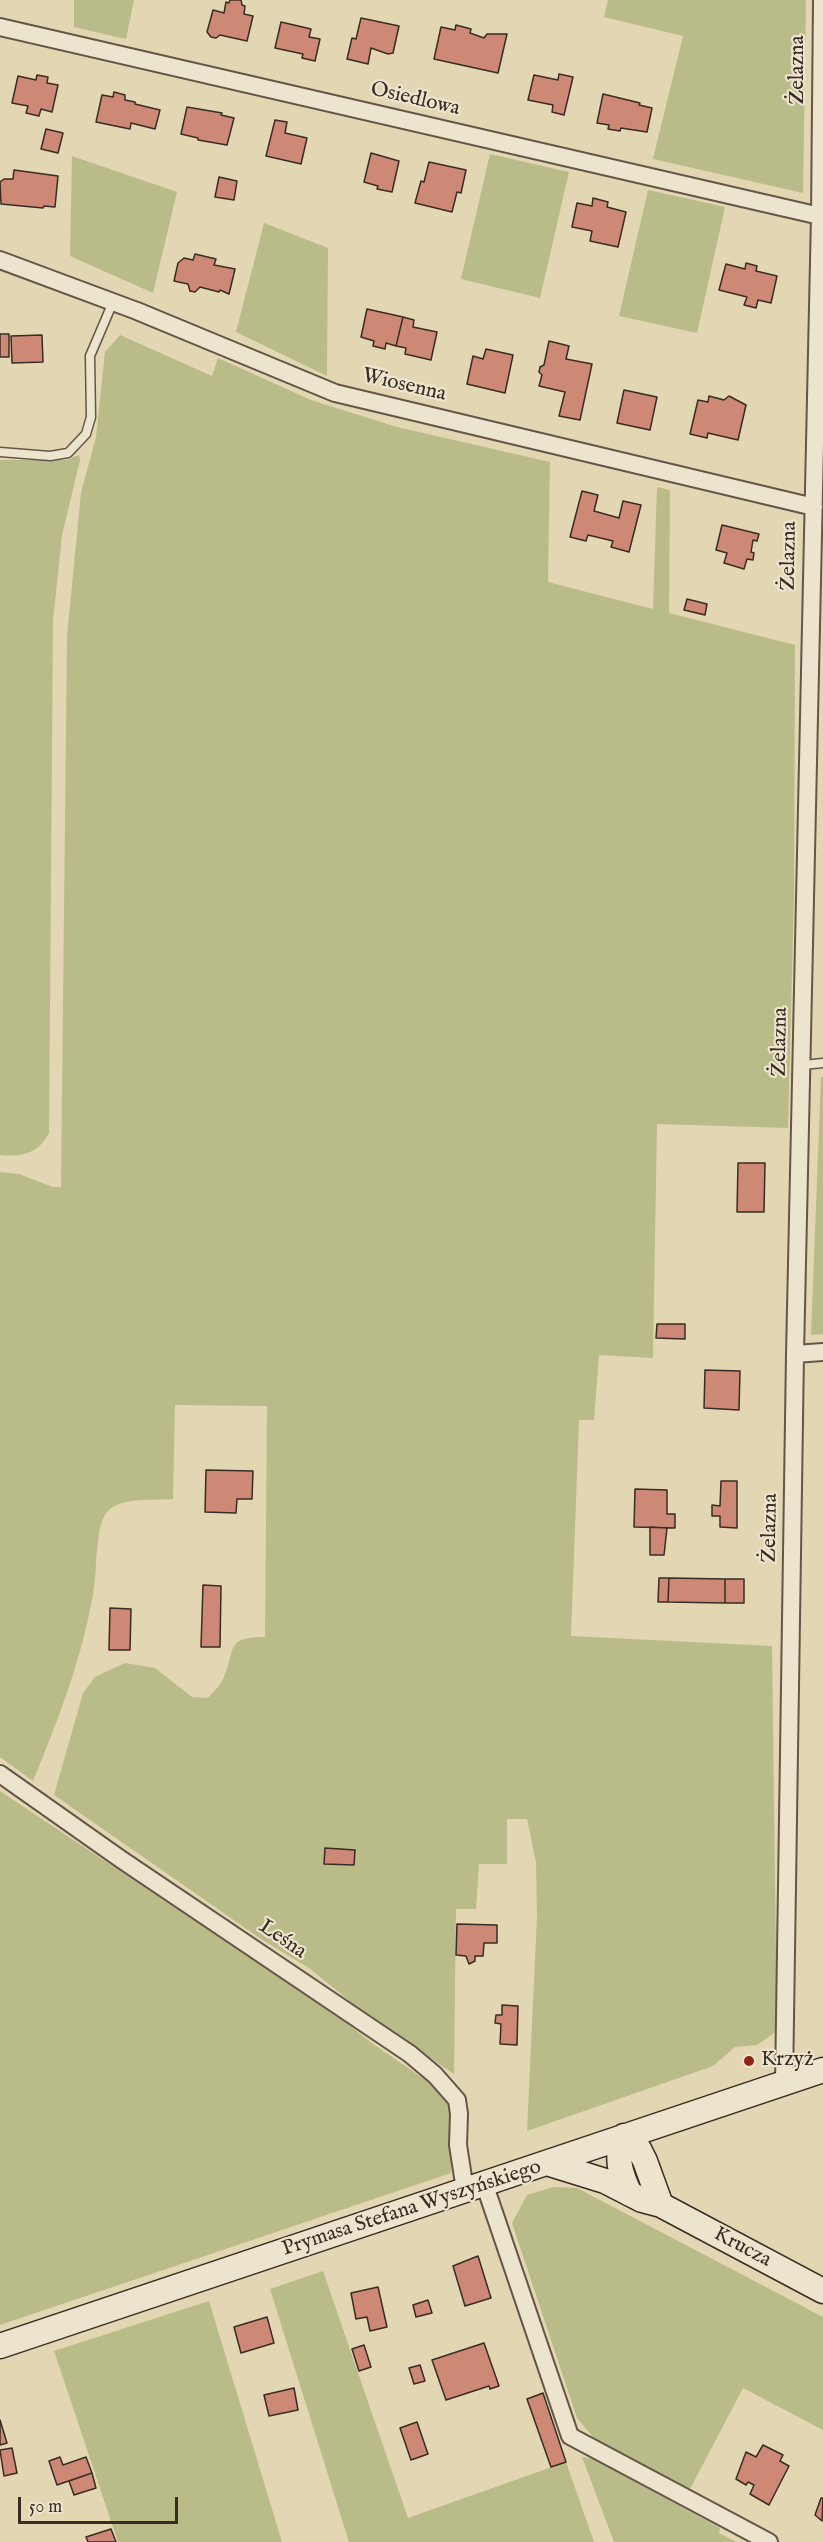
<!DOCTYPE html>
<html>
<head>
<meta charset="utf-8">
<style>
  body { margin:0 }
  #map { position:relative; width:823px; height:2542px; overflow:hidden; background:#e3d6b2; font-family:"IM FELL English",serif }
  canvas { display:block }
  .scale { position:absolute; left:18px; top:2497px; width:160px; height:27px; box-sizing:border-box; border:3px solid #392c24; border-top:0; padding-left:8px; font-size:18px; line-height:21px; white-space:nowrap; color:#392c24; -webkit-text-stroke:4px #ede4cd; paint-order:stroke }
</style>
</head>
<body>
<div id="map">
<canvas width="823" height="2542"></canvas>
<div class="scale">50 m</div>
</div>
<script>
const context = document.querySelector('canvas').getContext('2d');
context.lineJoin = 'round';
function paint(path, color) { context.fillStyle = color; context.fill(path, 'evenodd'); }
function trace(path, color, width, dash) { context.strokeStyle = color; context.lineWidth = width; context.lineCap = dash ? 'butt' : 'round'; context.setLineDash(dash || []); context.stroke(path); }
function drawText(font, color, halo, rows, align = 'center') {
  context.font = font + ' "IM FELL English",serif'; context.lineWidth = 4.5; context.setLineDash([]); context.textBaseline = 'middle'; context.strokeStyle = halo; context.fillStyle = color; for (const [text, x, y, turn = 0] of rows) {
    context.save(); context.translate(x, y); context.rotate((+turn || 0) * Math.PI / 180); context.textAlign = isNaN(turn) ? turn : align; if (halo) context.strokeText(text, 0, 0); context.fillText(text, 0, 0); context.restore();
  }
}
paint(new Path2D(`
  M74 0H134L126 39 74 27Z
  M608 0H806L803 193 653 159 683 36 604 17Z
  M490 154 569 172 540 298 461 279Z
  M72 156 177 192 153 293 70 256Z
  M648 190 725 207 697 333 619 316Z
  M264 223 328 248 327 376 236 332Z
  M120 335 212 376 218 358 311 400 397 427 550 462 548 582 653 609 657 487 670 490 669 613 795 645 794 896 788 1128 657 1124 653 1358 599 1355 594 1420H579L571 1636 772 1646 777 2031 757 2045 735 2047 713 2066 527 2131 537 1917 536 1862 527 1819H507V1864H479L476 1909H456L454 2074 373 2020 309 1968 261 1939 54 1795 83 1693 95 1677 125 1663 155 1668 192 1697 208 1698C213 1692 220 1686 223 1679 237 1650 223 1637 265 1637L267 1406 175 1405 173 1499C154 1501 121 1496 107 1512 95 1527 97 1569 94 1588 83 1656 59 1718 33 1781L0 1757V1172L19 1174 53 1187H61L67 636 81 493 96 437 105 352Z
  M79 455 80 460 62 535 53 621 49 1133C38 1154 22 1157 0 1155V460H66Z
  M821 1077H823V1334L811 1335Z
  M0 1791 343 2020 373 2044 442 2091 452 2104 451 2173 0 2325Z
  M553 2187 577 2188 823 2317V2430L743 2388 690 2489 594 2438 577 2418 512 2223 527 2195Z
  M323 2271 408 2518 566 2462 594 2542H349L270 2289Z
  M209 2301 282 2542H118L54 2351Z
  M582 2457 593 2459 720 2528 719 2533 736 2542H614Z`), '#b9bc88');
const building = new Path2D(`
  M230 0H241L242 5 245 6 244 14 253 16 247 41 220 35 216 38 211 37 207 32 213 10 224 13 226 2 229 3Z
  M361 18 399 26 393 53 388 54 371 48 368 64 347 59 352 38 356 39Z
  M281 22 311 29 309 37 320 39 315 61 302 58 303 54 275 48Z
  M456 25 471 29 470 33 484 38 487 34H507L498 73 434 59 441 27 455 30Z
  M559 74 573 77 564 115 552 112 553 105 528 100 534 75 558 80Z
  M37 75 48 77 47 83 58 85 52 112 41 109 39 116 26 113 28 106 12 103 18 76 36 80Z
  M114 92 125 95V100L135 102V104L160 110 155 129 131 123 130 129 96 122 102 95 113 97Z
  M603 94 640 103 639 105 652 108 647 132 621 128 620 131 608 129 609 125 597 123Z
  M187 107 222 113 221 115 234 118 227 145 198 140V138L181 134Z
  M275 120 287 122 285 133 307 138 301 164 266 156Z
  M46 129 63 133 58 153 41 149Z
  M371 153 399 161 392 192 377 189 378 186 364 182Z
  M429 162 466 170 461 193 457 192 452 212 415 203 421 181 424 182Z
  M14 170 58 176 55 207 44 206 43 208 1 204 0 182 4 179H13Z
  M219 177 237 181 234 200 215 197Z
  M593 198 608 202 607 207 626 212 618 247 590 241 592 231 572 227 577 203 592 206Z
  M195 254 216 259 214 265 235 269 229 294 220 290 219 292 200 287 195 292 190 291 188 284 174 281 178 263 184 258 193 260Z
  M746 263 757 266 756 271 777 276 771 303 758 300 756 308 744 305 747 297 719 290 726 264 745 269Z
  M367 309 403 317 396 346 386 343 385 349 373 346 374 341 361 337Z
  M403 317 414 320 413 327 437 332 431 360 405 354 406 348 396 346Z
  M0 334H9V357H0Z
  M42 335 43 362 12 363 11 336Z
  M549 341 569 346 566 359 592 364 580 420 559 416 565 392 539 386 542 375 539 372 540 367 544 365Z
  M486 349 513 355 505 393 467 384 473 356 483 359Z
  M624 390 657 397 650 430 617 423Z
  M709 396 724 400 729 396 746 405 738 440 708 433 707 438 690 434 698 400 708 402Z
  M582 491 598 495 594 511 619 518 623 501 641 505 629 552 611 547 613 541 588 535 586 541 570 537Z
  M722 525 759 534 757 541 753 540 751 552 754 553 753 560 747 559 744 569 724 563 727 553 716 550Z
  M687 599 707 604 705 615 684 610Z
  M738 1163H765L764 1212H737Z
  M657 1324H685V1339L656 1338Z
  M705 1370 740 1371 739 1410 704 1408Z
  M206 1470 253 1471 252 1499H237L236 1513 205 1512Z
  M721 1481H737V1528L720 1527V1516H712V1505L720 1506Z
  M635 1489 667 1490V1514H675V1528L634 1527Z
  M650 1527 667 1528 664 1555H650Z
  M659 1578H669L668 1602H658Z
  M669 1578 725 1579V1603L668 1602Z
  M725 1579H744V1603H725Z
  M203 1585 221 1586 220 1647H201Z
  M110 1608 131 1609 130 1650H109Z
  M325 1848 355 1850 354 1865 324 1864Z
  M457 1924 497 1925V1943H484L483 1956H475V1961L469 1964 466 1956 456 1955Z
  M502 2005 518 2006 517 2045 500 2044 501 2024 495 2023 496 2015H502Z
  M478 2256 491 2298 465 2306 453 2266Z
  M378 2287 387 2327 370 2331 367 2317 356 2319 351 2293Z
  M428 2300 432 2313 416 2317 413 2305Z
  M267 2317 274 2343 241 2353 234 2327Z
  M484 2343 499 2386 490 2389 489 2386 446 2400 432 2360Z
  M364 2345 371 2367 359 2371 352 2349Z
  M420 2365 425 2381 414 2384 409 2368Z
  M294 2388 298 2410 269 2416 264 2395Z
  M543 2393 566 2462 551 2467 527 2399Z
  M0 2420 7 2443 0 2445Z
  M417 2422 428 2454 411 2460 400 2428Z
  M763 2445 783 2455 780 2461 789 2466 769 2505 750 2494 754 2485 748 2482 746 2485 736 2479 746 2452 756 2457Z
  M12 2448 17 2473 4 2476 0 2450Z
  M60 2457 63 2465 86 2457 92 2473 57 2485 49 2461Z
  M92 2473 96 2488 74 2495 69 2481Z
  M821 2498H823L822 2521 815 2515Z
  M111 2529 116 2542H88L86 2537Z`);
paint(building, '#ce8876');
trace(building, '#392c24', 1.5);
const lane = new Path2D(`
  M0 452 50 456 68 453 86 434 91 417 90 356 113 302
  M803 1065 823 1063`);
const street = new Path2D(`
  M0 27 820 216
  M0 260 137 311 335 393 814 507
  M795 1354 823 1352
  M0 1774 122 1860 410 2054 435 2075 457 2100 459 2114 458 2145 465 2190
  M784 2084 795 1354 820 216 822 0
  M484 2183 570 2436 769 2542`);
const secondary = new Path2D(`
  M624 2136 639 2149 645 2161 661 2205
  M624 2136C615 2158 620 2173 630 2194
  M547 2163 605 2181 642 2200 661 2205 823 2291
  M0 2346 823 2070`);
trace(lane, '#645648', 11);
trace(street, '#645648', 20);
trace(secondary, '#392c24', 27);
trace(lane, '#ede4cd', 8);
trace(street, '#ede4cd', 16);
trace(secondary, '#ede4cd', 24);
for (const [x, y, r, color] of [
  [749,2061,6,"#8f2418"]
]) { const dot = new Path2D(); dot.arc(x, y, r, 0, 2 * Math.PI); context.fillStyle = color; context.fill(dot); trace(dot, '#ede4cd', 2); }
drawText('21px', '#392c24', '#ede4cd', [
  ["Żelazna",799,70,-90],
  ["Osiedlowa",415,100,13],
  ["Wiosenna",404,386,13],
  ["Żelazna",790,556,-89],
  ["Żelazna",781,1042,-89],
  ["Żelazna",771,1528,-89],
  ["Leśna",282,1940,34],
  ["Prymasa Stefana Wyszyńskiego",412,2209,-18],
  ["Krucza",742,2248,28]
]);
drawText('21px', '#392c24', '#ede4cd', [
  ["Krzyż",761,2061]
], 'left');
</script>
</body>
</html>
